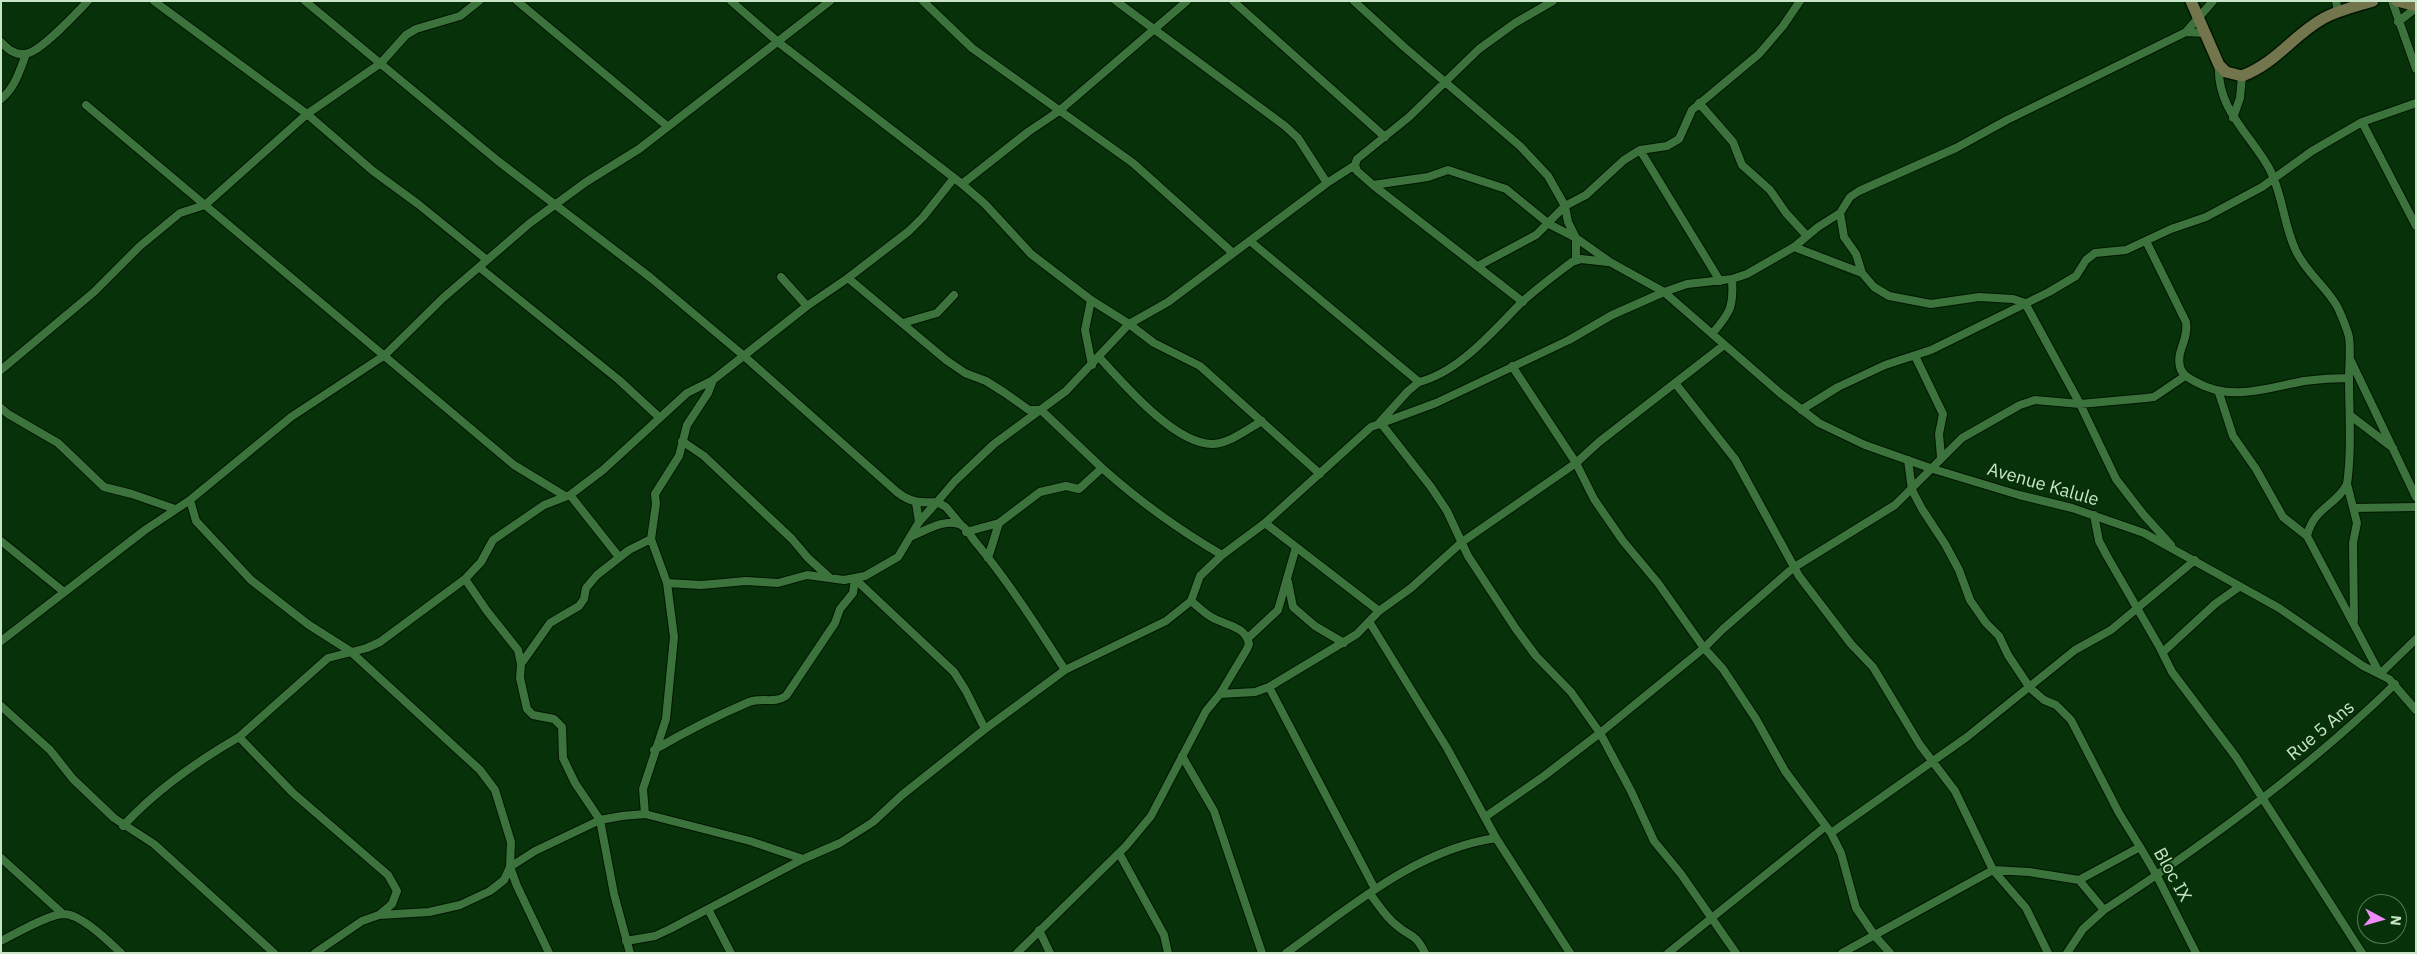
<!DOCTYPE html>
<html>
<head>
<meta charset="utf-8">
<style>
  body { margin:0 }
  #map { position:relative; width:2417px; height:954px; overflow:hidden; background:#063109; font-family:"IBM Plex Sans",sans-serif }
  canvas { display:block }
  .frame { position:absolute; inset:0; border:2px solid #c9e5c7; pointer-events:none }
  .north { position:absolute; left:2357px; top:894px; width:50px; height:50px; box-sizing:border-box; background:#063109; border:1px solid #547955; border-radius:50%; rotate:96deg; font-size:14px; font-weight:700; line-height:20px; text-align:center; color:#c9e5c7 }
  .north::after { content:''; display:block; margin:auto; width:18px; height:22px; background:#ee8bf8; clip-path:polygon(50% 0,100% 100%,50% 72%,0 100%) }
</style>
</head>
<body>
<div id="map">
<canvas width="2417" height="954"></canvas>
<div class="frame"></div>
<div class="north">N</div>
</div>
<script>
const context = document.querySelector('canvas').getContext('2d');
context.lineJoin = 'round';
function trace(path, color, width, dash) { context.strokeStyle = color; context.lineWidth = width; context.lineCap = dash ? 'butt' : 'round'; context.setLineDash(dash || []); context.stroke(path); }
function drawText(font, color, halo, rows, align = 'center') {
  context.font = font + ' "IBM Plex Sans",sans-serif'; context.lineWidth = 4; context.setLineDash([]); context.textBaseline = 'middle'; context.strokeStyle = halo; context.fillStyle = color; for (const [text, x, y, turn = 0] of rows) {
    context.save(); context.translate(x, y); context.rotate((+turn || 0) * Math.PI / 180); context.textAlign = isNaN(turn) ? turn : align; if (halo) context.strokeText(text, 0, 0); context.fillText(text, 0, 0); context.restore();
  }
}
const street = new Path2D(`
  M154 1 307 114 373 171 418 204 487 260
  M305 1 498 161 651 278 744 356 897 492C911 503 920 503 937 502L955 481 994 444 1066 391 1129 324 1168 302 1327 183 1355 165 1357 159 1409 117 1479 49 1515 23 1553 1
  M517 1 667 126
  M731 1 778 42 962 184 985 204 1031 254 1091 300 1129 324 1154 343 1200 366 1320 474
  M923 1 972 48 1133 163 1233 253
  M1116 1 1285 126 1298 138 1327 183
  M1233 1 1385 137
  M1354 1 1403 46 1520 146 1548 176 1565 206 1568 222 1576 238 1610 262 1664 292 1780 393 1819 423 1865 445 1933 469 2019 495 2072 508 2144 533 2279 608 2363 666 2389 679 2416 710
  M2336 1 2338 12
  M2392 1 2416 69
  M2398 22 2416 8
  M2186 32 2205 33
  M1 42C8 49 14 55 25 54 40 53 76 13 88 1
  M2219 65C2216 108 2250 134 2269 168 2283 194 2283 224 2296 251 2307 274 2327 287 2338 308 2342 317 2347 328 2349 337 2351 351 2349 364 2349 378 2349 413 2352 449 2347 484 2336 506 2314 507 2307 536
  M1 99C15 88 20 70 26 54
  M1699 103 1733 142 1742 165 1770 190 1786 213 1807 236
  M86 105 514 465 565 496
  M2233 118 2240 98 2242 76
  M2362 122 2416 226
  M1640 150 1720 281
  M1355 165 1357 171 1373 185 1523 302
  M962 184 1028 132 1059 111 1187 1
  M1373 185 1428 177 1448 170 1506 189 1549 224 1576 238V259
  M1250 241 1419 382C1459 372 1493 331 1521 303 1537 288 1555 275 1572 262L1581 259 1608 262
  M2146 241 2186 322C2189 340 2176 350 2180 367 2182 375 2189 378 2196 382 2231 402 2267 388 2304 381 2319 379 2334 378 2349 378
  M1794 247 1862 273
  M1478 266 1536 235 1565 206 1586 195 1624 160 1640 150 1667 146 1679 139 1692 110 1759 54 1783 26 1800 1
  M479 267 619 380 660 418
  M781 277 807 306
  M848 278 946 360 965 373 986 381 1005 393 1029 410H1041L1102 468
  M1091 300 1085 330 1092 365
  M903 323 937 313 954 295
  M1712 334C1730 313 1734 307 1732 279
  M1915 356 1943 414 1939 434 1941 457
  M1099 357C1123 383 1175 445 1213 444 1230 443 1248 429 1262 421
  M2351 361 2416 497
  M1512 366 1576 463 1594 499 1623 541 1658 583 1704 648 1723 669 1756 719 1785 771 1831 833 1841 853 1856 908 1875 936 1890 953
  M1 370 94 292 140 246 180 213 205 205 307 114 381 63 406 35 416 29 460 16 479 1
  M1419 382 1408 391 1380 422 1431 487 1447 511 1468 556 1516 629 1536 656 1571 692 1600 733 1631 791 1654 841 1681 874 1736 953
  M1675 383 1735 459 1799 576 1851 644 1873 667 1920 745 1955 791 1993 870 2026 908 2048 953
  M2219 393 2233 436 2256 469 2283 517 2307 536 2380 674 2416 639
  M1 408 8 414 58 443 104 487 132 494 175 509
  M1801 410 1838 387 1885 365 1931 350 2049 292 2076 276 2086 260 2095 253 2126 250 2171 229 2206 217 2262 187 2312 151 2362 122 2416 103
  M2351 416 2393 448
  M682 441 704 456 792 539 808 558 829 577
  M1908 460 1912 490 1922 509 1945 544 1959 570 1970 600 1986 623 1999 636 2008 655 2030 688 2044 700 2056 705 2071 720 2119 813 2140 847
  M2347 484 2357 523 2353 543 2354 620
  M570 495 619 557
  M190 500 196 521 251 580 309 625 350 651 480 770 495 790 511 842 510 867 517 886 549 953
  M916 503 919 522
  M2354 508 2416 507
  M2094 515 2099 541 2107 556 2159 646 2172 672 2236 757 2362 953
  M966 532 999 523 1040 492 1066 486 1079 489 1102 468C1139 501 1179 530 1222 555
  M910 537C923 532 946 517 961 525 967 528 973 540 978 545 1010 584 1038 628 1065 670
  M1 541 64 592
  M2171 545 2143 514 2116 479 2080 404 2025 303 2013 299 1979 297 1931 304 1889 296 1874 287 1862 273 1856 254 1844 237 1840 213 1850 197 1859 191 1956 148 2007 120 2186 32 2213 1
  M1296 547 1379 611
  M988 558 999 523
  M855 579 954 672 966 691 985 729
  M1288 582 1293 607 1315 626 1344 643
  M667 583 701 585 746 581 778 583 807 575 844 580 865 576 898 557 919 522 937 502 946 507 961 525
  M1370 623 1447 748 1496 838 1570 953
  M1248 638 1278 610 1296 547 1265 523
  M1 641 145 530 190 500 291 417 385 355 443 298 530 223 586 182 639 149 830 1
  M2163 652 2215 604 2239 587
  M521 664 550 623 579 606 584 599 586 588 597 575 629 550 651 539
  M1269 687 1375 889
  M1220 694 1255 692 1269 687 1357 634 1379 611 1411 588 1462 542 1576 463 1599 442 1724 345
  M1 706 50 750 73 779 114 818 154 844 274 953
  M654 750C685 732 716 716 749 702 762 697 774 704 786 696L835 623 840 609 853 593 855 579
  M1182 756 1214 811 1262 953
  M645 814 643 789 666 719 674 637 667 583 651 539 656 504 655 494 679 456 687 425 708 393 713 380
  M1485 817 1544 776 1600 733 1704 648 1723 629 1793 568 1895 505 1962 438 2020 405 2035 400 2080 404 2146 398 2154 397 2185 376
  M123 826C156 790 196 762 239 737
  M1831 833 1967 737 2075 650 2111 630 2195 560
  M1119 853 1164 935 1168 953
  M1 858 63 914
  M2079 880 2140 847 2157 876 2196 953
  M1370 894C1378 904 1385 916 1395 924 1410 938 1414 931 1425 953
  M708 909 731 953
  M2104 910C2207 843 2307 770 2395 684
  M379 915 392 904 397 891 388 875 293 793 239 737 328 658 367 648 380 642 465 579
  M1039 930 1050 953
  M1 941C15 934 47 915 63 914 80 913 108 941 121 953
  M626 941 655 936 670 929 803 859
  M315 953 362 921 379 915 429 912 460 905 490 891 504 880 510 867 535 851 600 820 622 816 645 814 750 841 803 859 840 843 873 822 902 795 985 729 1065 670 1166 621 1191 601 1200 576 1222 555 1265 523 1371 427 1436 403 1569 340 1612 315 1664 292 1687 284 1732 279 1747 274 1794 247 1818 227 1840 213
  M630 953 614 894 600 820 575 783 563 758 562 727 554 719 533 715 527 709 520 678 521 664 518 650 487 611 465 579 481 562 493 540 544 505 570 495 603 470 687 393 713 380 807 306 848 278 909 231 923 217 954 178
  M1017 953 1126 846 1151 816 1206 711 1220 694 1247 649 1249 644C1246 627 1227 625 1215 619 1206 615 1199 607 1191 601
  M1286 953C1351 907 1415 850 1496 838
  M1668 953 1826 826
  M1842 953 1993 870 2029 872 2079 880 2104 910 2083 929 2067 953`);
const secondary = new Path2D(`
  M2191 1 2219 65 2226 72 2242 76C2278 62 2293 35 2324 18 2339 10 2357 6 2373 1
  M2397 1 2416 6`);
trace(street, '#001600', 10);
trace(secondary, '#001600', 14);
trace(street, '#3c723c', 8);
trace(secondary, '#73754d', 11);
drawText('18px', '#c9e5c7', '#063109', [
  ["Avenue Kalule",2043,485,16],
  ["Rue 5 Ans",2321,731,-40],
  ["Bloc IX",2172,875,61]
]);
</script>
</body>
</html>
